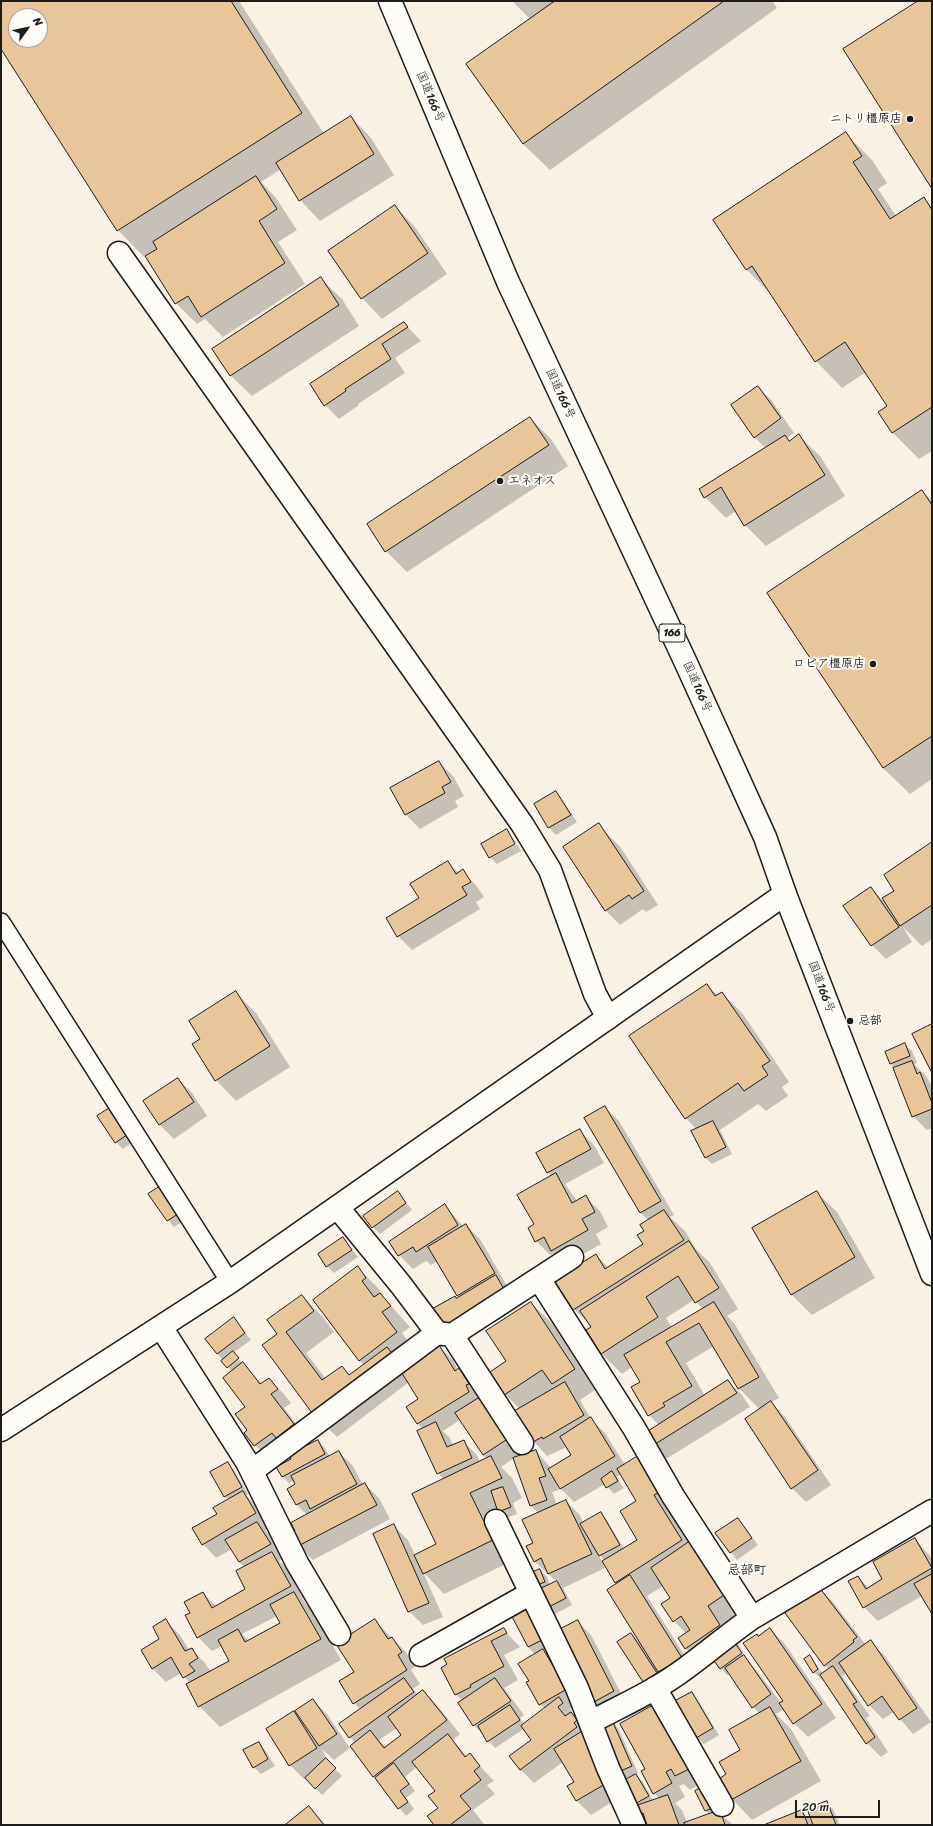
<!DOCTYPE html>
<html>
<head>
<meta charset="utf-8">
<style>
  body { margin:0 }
  #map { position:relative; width:933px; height:1826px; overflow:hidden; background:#f9f1e4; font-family:Sriracha,sans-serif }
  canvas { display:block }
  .frame { position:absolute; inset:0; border:2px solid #1c1c1c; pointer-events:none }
  .north { position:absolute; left:8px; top:8px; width:40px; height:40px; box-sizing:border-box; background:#fdfcf7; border:1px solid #a3a29f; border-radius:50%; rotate:57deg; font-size:11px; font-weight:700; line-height:16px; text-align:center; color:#1c1c1c }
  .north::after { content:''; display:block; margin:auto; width:14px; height:18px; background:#1c1c1c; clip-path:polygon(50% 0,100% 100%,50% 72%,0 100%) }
  .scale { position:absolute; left:795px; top:1800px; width:85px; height:18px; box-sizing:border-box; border:2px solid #1c1c1c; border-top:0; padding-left:5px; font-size:12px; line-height:14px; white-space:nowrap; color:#1c1c1c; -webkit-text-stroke:3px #fdfcf7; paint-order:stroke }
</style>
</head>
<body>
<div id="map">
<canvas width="933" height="1826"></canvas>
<div class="frame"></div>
<div class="north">N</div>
<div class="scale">20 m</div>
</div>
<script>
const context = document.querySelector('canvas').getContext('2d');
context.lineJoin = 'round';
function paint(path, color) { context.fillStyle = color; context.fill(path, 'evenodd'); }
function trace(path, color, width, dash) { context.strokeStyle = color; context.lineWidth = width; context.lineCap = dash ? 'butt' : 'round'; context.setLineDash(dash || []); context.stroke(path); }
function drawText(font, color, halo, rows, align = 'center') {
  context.font = font + ' Sriracha,"Klee One",sans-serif'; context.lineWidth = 4; context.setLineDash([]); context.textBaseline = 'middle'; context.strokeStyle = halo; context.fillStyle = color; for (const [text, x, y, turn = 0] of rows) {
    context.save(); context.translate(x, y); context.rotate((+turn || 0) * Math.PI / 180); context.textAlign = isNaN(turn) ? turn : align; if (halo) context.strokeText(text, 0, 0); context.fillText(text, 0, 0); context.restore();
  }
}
paint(new Path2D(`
  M1 1H239L324 134 351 117 371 138 394 175 320 221 300 200 281 169 261 182 276 198 297 230 278 242 305 284 223 337 205 319 197 324 176 303 146 256 144 257 118 230 1 47ZM16 16H40V40H16Z
  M512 1H772L777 8 550 170 523 144 531 20Z
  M846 134 872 160 887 183 878 189 896 216 924 199 932 207V451L919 459 893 433 879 412 889 406 866 372 842 388 816 361 772 295 747 270 714 221Z
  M395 206 415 227 447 274 382 319 362 298 329 251Z
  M321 279 342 299 359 326 252 396 231 376 214 349Z
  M404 323 421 341 395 358 405 373 358 404 359 405 339 419 325 405 311 384Z
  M758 387 772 401 794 433 787 438 790 441 799 436 820 456 845 496 766 546 745 525 736 511 726 518 705 497 700 489 766 448 754 437Z
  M530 418 551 439 568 466 407 572 386 551 368 525Z
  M922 491 932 501V779L910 794 883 768Z
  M439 762 453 776 464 796 455 801 458 807 420 829 406 815 391 788Z
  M556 792 562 799 577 822 556 835 549 828 535 805Z
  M599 825 621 848 658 905 646 912 643 909 620 925 606 911 564 847Z
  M507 831 516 842 491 856V858L483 845Z
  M517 844 521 851 497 864 491 858Z
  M932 844V939L922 946 903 927 912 942 886 959 872 945 845 906 871 888 882 900 895 891Z
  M448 863 459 873 462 871 476 885 484 897 476 902 480 909 412 950 398 936 421 899Z
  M707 985 718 996 722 993 743 1014 789 1082 782 1087 788 1096 766 1111 758 1104 720 1130 732 1154 712 1164 705 1157 697 1130 686 1118Z
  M236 993 256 1013 290 1067 236 1101 216 1080 201 1039Z
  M905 1045 912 1051 917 1063 914 1064 926 1076 932 1086V1128L927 1130 913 1116 895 1068 891 1064 887 1053Z
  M178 1079 192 1093 207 1116 174 1139 160 1125 144 1101Z
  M605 1108 619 1121 674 1215 670 1217 685 1231 696 1249 710 1263 738 1309 727 1316 734 1323 779 1398 771 1402 785 1417 831 1485 806 1502 792 1488 760 1410 739 1388 714 1346 686 1363 705 1396 728 1382 742 1395 750 1407 666 1459 652 1445 659 1425 649 1415 641 1382 632 1367 622 1374 601 1353 592 1327 574 1309 596 1255 609 1268 645 1244V1231L649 1221 640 1212ZM694 1300 703 1309 672 1328 666 1318Z
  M98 1117 137 1139 123 1149 116 1142Z
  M580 1131 594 1145 604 1163 565 1184 577 1201 586 1197 600 1211 608 1227 596 1234 601 1244 566 1264 555 1253 550 1255 536 1241 529 1228 535 1225 552 1177 548 1172Z
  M159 1188 166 1195 184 1221 174 1227 168 1220Z
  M398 1192 412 1210 380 1234 373 1227Z
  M816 1192 837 1212 875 1278 812 1315 791 1294Z
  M445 1206 464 1227 466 1225 480 1239 518 1305 513 1308 514 1310 457 1344 456 1299 460 1297 438 1261 431 1265 426 1261 413 1269 399 1255Z
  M343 1238 358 1257 334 1273 327 1266Z
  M358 1268 378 1288 385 1299 410 1327 402 1333 417 1353 439 1346 453 1360 458 1370 473 1383 523 1452 501 1467 512 1478 522 1498 513 1503 517 1514 506 1518 512 1561 444 1594 423 1572 443 1617 423 1625 409 1611 394 1526 408 1540 415 1555 437 1545 444 1480 438 1473 423 1429 418 1424 408 1407 420 1399 409 1382 337 1437 316 1416 279 1334 302 1296 322 1316 334 1332 306 1353 326 1379 342 1367 350 1375 364 1365 359 1360ZM460 1420 483 1455 487 1459 480 1462 477 1455 463 1441 453 1446 450 1438 443 1431Z
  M531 1303 552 1323 595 1390 580 1400 591 1419 605 1433 625 1465 638 1457 744 1616 728 1627 748 1661 757 1671 781 1703 784 1701 759 1637 770 1629 784 1643 836 1718 808 1737 794 1723 784 1709 776 1714 791 1729 821 1781 752 1820 732 1799 728 1775 760 1714 753 1707 730 1673 727 1675 716 1662 706 1668 685 1648 686 1633 674 1621 672 1598 663 1586 647 1596 695 1672 673 1686 657 1670 663 1680 651 1688 644 1681 631 1634 641 1644 618 1584 604 1563 603 1564 605 1568 563 1588 572 1605 555 1614 548 1607 530 1574 540 1570 547 1577 550 1585 557 1582 534 1561V1543L539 1514 531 1506 514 1459 536 1451 551 1468 572 1456 567 1447 547 1456 534 1442 514 1413 520 1409 505 1394 507 1362ZM621 1474 638 1501V1540L624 1549 607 1520 601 1513 583 1523 580 1515 566 1501 557 1505 552 1492 559 1490 557 1485 574 1502 605 1484 614 1494 624 1488 616 1477ZM598 1554H599L605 1561 602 1562Z
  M234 1319 251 1340 233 1353 262 1384 269 1379 283 1393 291 1403 284 1408 307 1438 269 1459 255 1445 248 1430 246 1407 232 1372 217 1353Z
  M318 1441 325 1448 330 1457 339 1452 353 1466 363 1485 365 1484 379 1498 390 1519 313 1560 299 1546 297 1531 307 1515 297 1505 288 1489 297 1484 295 1480 289 1483 282 1476 292 1460Z
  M228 1464 234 1470 248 1494 246 1495 257 1506 270 1528 265 1530 271 1537 284 1558 279 1561 286 1567 304 1601H303L315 1613 341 1660 220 1727 199 1706 190 1683 181 1673 166 1682 152 1668 166 1621 180 1635 189 1650 191 1649 205 1663 211 1672 230 1661 222 1646 212 1651 198 1637 191 1613 203 1593 216 1607 247 1590 245 1567 239 1562 232 1549 216 1558 203 1544 218 1515 229 1500 225 1496ZM277 1616 281 1623 249 1641 242 1634Z
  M737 1519 744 1526 758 1545 737 1560 717 1533Z
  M915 1539 932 1558V1612L922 1596 878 1621 864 1607 858 1577 869 1588 884 1579Z
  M819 1588 833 1602 866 1645 871 1642 885 1656 931 1722 913 1734 894 1712 883 1719 869 1705 847 1673 842 1676 870 1716 866 1718 888 1752 881 1757 867 1743 823 1677 821 1679 814 1672 810 1657 823 1674 829 1669 824 1665Z
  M511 1612 552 1645 542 1650 557 1665 580 1703 570 1709 576 1718 584 1727 625 1794 591 1815 577 1801 569 1786 576 1782 563 1762 534 1783 520 1769 532 1740 524 1729 495 1748 474 1725 462 1701 456 1694 442 1668 503 1629 520 1647 504 1655 518 1680 504 1688 524 1715 520 1718 524 1724 545 1709 540 1704 528 1683 530 1682 536 1655 528 1647Z
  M375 1621 406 1652 415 1667 411 1670 420 1684 413 1689 419 1695 423 1691 437 1705 460 1734 453 1740 467 1757 470 1755 494 1781 487 1785 495 1794 473 1810 484 1824 482 1825H435L440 1809 436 1791 417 1767 405 1777 415 1791 406 1798 414 1809 406 1816 374 1776 355 1743 350 1737 361 1710 354 1703 355 1672ZM397 1728 402 1735 386 1748 379 1740Z
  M577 1621 591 1635 627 1705 608 1715 594 1701Z
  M691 1693 698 1700 719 1735 704 1744 697 1737Z
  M313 1700 327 1714 350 1748 334 1760 322 1749 329 1763 342 1776 322 1795 306 1778 304 1779 290 1765 294 1713 302 1721Z
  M657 1704 706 1781 690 1790 684 1784 679 1786 685 1797 675 1803 682 1810 687 1823 710 1815 706 1811 696 1792 733 1825H648L646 1820 640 1814 639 1806 636 1803 633 1775 624 1779 617 1772 612 1722 618 1728 638 1773 635 1774 643 1782 653 1801 660 1799 654 1793 646 1769Z
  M259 1743 265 1750 275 1766 261 1774 254 1767Z
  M826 1802 833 1809 840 1825H767L801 1811 814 1823Z
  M309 1808 326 1825H287Z`), '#0003');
const building = new Path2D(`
  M1 1H231L302 113 117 231 1 49ZM16 16H40V40H16Z
  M555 1H724L523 144 466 64Z
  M918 1H930L932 3V189L843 49Z
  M351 116 374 154 299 201 276 163Z
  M846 132 862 156 853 162 890 219 924 197 932 210V407L892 433 878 412 887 406 845 342 815 362 752 266 746 270 713 220Z
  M256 176 277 209 259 221 285 263 201 317 188 296 175 304 145 256 157 249 153 242Z
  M395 205 428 253 361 299 328 251Z
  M321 277 339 305 230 376 212 349Z
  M404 322 408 327 382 344 391 359 345 389 346 391 324 406 310 384Z
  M758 386 781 418 754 438 731 405Z
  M530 417 549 445 385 552 367 524Z
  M799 434 825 475 744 526 721 487 704 498 699 489 785 435 789 441Z
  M922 490 932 505V736L883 768 767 593Z
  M439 761 451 782 442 787 445 793 405 815 390 788Z
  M556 791 571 815 548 828 534 804Z
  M599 823 644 891 632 899 629 895 605 911 563 847Z
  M507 829 515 844 489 858 481 844Z
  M932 842V905L900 926 882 898 894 891 884 875Z
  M448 861 456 874 463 869 471 882 462 887 467 895 397 937 386 918 419 898 410 884Z
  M871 887 899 927 871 946 843 906Z
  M707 984 715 996 722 992 770 1061 762 1066 768 1075 744 1091 738 1083 685 1119 629 1036Z
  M236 991 270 1046 215 1081 192 1044 200 1039 189 1021Z
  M932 1024V1073L912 1034Z
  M905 1043 910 1056 890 1064 885 1052Z
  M912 1061 917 1074 920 1072 932 1103V1109L912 1117 893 1068Z
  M178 1078 194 1102 159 1125 143 1101Z
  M113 1106 131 1132 115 1143 97 1116Z
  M605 1106 661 1201 640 1213 584 1118Z
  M713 1121 726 1147 705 1158 691 1131Z
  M580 1129 591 1149 547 1173 536 1153Z
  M556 1173 572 1203 586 1195 595 1212 582 1219 588 1230 551 1251 544 1237 535 1242 528 1228 534 1224 517 1195Z
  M159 1187 178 1214 167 1221 148 1194Z
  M398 1191 406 1203 372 1228 363 1216Z
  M817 1191 855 1257 791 1295 752 1228Z
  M445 1204 458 1225 416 1252 413 1247 398 1256 389 1242Z
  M664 1210 684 1240 573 1310 554 1280 596 1254 605 1269 643 1244 637 1235 644 1231 640 1225Z
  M466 1224 495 1273 457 1296 428 1247Z
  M343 1237 352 1250 326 1267 318 1254Z
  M689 1241 719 1288 695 1303 678 1276 646 1297 658 1317 601 1354 586 1330 591 1327 580 1311Z
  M358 1266 366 1278 362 1281 374 1297 380 1293 391 1306 382 1312 397 1332 359 1361 313 1300Z
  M496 1275 505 1291 442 1330 430 1310 455 1296 456 1298Z
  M302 1295 314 1311 286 1332 322 1380 342 1366 349 1375 387 1347 395 1357 315 1417 262 1345 277 1334 267 1320Z
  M531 1302 575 1369 552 1384 542 1370 504 1395 490 1372 506 1361 486 1331Z
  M714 1302 759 1377 738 1389 699 1323 666 1342 692 1386 663 1403 665 1406 648 1416 631 1387 640 1382 624 1355Z
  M234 1317 245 1333 217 1354 205 1339Z
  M439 1345 455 1371 459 1368 469 1384 466 1385 469 1392 417 1424 406 1407 418 1399 400 1370Z
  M233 1351 239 1358 227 1368 221 1361Z
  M243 1362 260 1384 269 1378 278 1389 271 1394 294 1424 276 1438 272 1433 254 1446 244 1433 247 1430 235 1414 245 1407 223 1378Z
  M728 1380 737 1393 652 1446 644 1434Z
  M565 1382 584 1415 543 1439 542 1437 533 1442 513 1412Z
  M482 1396 509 1438 483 1455 455 1413Z
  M771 1401 818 1470 791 1489 745 1419Z
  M591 1417 615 1456 560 1489 548 1469 571 1455 560 1437Z
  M436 1422 447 1447 464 1440 472 1458 437 1474 417 1431Z
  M318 1440 325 1454 282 1477 276 1467 291 1459 289 1455Z
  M536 1450 546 1476 539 1478 547 1500 530 1506 513 1458Z
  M339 1451 357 1484 310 1509 306 1500 296 1505 287 1489 295 1484 291 1476Z
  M491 1456 502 1478 470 1493 493 1540 423 1574 414 1555 436 1544 412 1494Z
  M638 1456 660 1492 654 1495 682 1540 615 1583 602 1561 637 1540 620 1511 636 1501 617 1469Z
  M228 1462 242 1487 224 1497 210 1472Z
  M612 1471 618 1481 606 1488 601 1479Z
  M365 1483 377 1505 298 1546 291 1533 295 1531 291 1523Z
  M503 1487 511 1507 498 1512 491 1491Z
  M243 1491 256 1513 202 1545 192 1528 217 1514 213 1508Z
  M566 1500 592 1554 548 1574 541 1558 534 1562 526 1546 533 1543 522 1520Z
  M601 1512 620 1545 599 1556 580 1524Z
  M738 1518 752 1538 730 1553 715 1533Z
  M257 1522 271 1544 239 1562 225 1540Z
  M394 1524 429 1603 408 1612 373 1534Z
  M915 1538 932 1568 863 1608 848 1581 858 1576 866 1589 882 1579 873 1562Z
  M689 1542 724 1595 708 1606 720 1625 685 1649 678 1638 690 1630 681 1616 673 1622 661 1604 670 1598 651 1568Z
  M272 1552 291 1586 197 1638 185 1615 190 1613 184 1602 203 1592 212 1608 245 1589 236 1571Z
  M540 1569 545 1582 534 1586 529 1574Z
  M932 1574V1614L914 1584Z
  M630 1575 682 1658 658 1672 607 1590Z
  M557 1581 566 1598 547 1608 538 1590Z
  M819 1587 857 1637 853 1640 854 1642 824 1666 785 1613Z
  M294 1592 321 1639 198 1707 186 1684 229 1661 218 1640 238 1629 245 1642 280 1623 270 1605Z
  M528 1602 546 1638 528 1647 509 1611Z
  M166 1619 185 1651 192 1648 198 1658 189 1664 195 1671 183 1678 171 1657 152 1669 141 1650 159 1639 153 1627Z
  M375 1619 388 1639 392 1637 402 1652 398 1655 407 1670 353 1704 339 1681 354 1672 336 1644Z
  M578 1620 614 1691 594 1702 557 1631Z
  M504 1628 507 1633 491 1641 504 1666 470 1685 471 1687 455 1695 441 1668 447 1664 444 1659Z
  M770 1628 822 1704 793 1724 779 1703 783 1701 743 1643 757 1634 758 1636Z
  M631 1633 657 1673 643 1682 617 1642Z
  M871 1640 917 1708 899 1720 882 1696 868 1706 839 1663Z
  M735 1643 742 1653 720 1669 712 1658Z
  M543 1649 567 1689 539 1705 526 1682 529 1681 518 1664Z
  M744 1655 771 1694 752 1708 725 1668Z
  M810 1655 818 1669 813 1673 804 1659Z
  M833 1666 857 1702 853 1704 875 1737 866 1744 820 1675Z
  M404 1678 414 1692 349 1738 339 1724Z
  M495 1678 511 1701 473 1726 458 1703Z
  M423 1690 447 1720 373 1777 350 1746 370 1730 384 1748 401 1735 388 1717Z
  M692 1692 713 1728 696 1738 675 1701Z
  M559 1697 563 1703 558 1707 565 1716 571 1712 577 1720 574 1723 577 1727 520 1770 509 1756 531 1740 521 1726Z
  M313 1699 337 1734 319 1746 295 1711Z
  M657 1703 693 1767 675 1776 671 1769 666 1772 672 1783 653 1794 641 1771 645 1769 620 1724Z
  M510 1705 520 1720 487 1742 478 1726Z
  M770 1707 801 1761 731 1800 719 1779 726 1774 719 1762 740 1750 729 1730Z
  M294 1711 317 1748 289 1766 266 1729Z
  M612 1720 632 1766 616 1773 596 1727Z
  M583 1731 612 1780 576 1801 567 1786 574 1782 554 1749Z
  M448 1734 465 1757 470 1753 480 1766 474 1771 481 1780 460 1796 471 1809 450 1825H434L427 1816 438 1808 428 1796 435 1791 412 1762Z
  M259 1742 268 1759 253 1768 243 1750Z
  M326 1758 336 1768 315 1789 305 1778Z
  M394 1763 409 1784 400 1791 408 1802 398 1809 375 1778Z
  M636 1774 649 1796 635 1804 623 1781Z
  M704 1786 715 1807 705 1811 695 1791Z
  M668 1795 679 1825H647L643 1813 640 1814 636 1806Z
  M827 1801 836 1825H813L807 1809Z
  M309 1806 324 1825H285Z
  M720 1810 725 1825H685L684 1823Z
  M802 1810 808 1825H764Z`);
paint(building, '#e8c69a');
trace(building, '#1c1c1c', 1);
const service = new Path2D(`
  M1 922 230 1282`);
const minor = new Path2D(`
  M119 253 522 824 550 870 595 994 608 1018
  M338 1208 401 1285 437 1333 452 1335 572 1257
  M539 1279 634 1428 673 1496 752 1618
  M161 1327 247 1462 297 1563 339 1634
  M452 1335 522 1443
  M252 1471 437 1333
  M496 1521 577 1688 608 1768 634 1825
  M421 1655 531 1593
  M655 1688 722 1805
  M591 1722C623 1705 657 1690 686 1668 708 1652 729 1634 752 1618L932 1511`);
const tertiary = new Path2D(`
  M1 1430 230 1282 785 894`);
const trunk = new Path2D(`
  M390 1 508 282 686 663 765 837 785 894 932 1274`);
trace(service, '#1c1c1c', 20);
trace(minor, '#1c1c1c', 25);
trace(tertiary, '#1c1c1c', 25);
trace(trunk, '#1c1c1c', 25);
trace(service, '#fdfcf7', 17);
trace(minor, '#fdfcf7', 22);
trace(tertiary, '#fdfcf7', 22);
trace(trunk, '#fdfcf7', 22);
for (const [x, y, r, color] of [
  [910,119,4,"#1c1c1c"],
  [500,481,4,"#1c1c1c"],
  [873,664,4,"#1c1c1c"],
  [850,1021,4,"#1c1c1c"]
]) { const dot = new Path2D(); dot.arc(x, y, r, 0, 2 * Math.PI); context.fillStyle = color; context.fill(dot); trace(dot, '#fdfcf7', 1.5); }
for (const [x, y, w] of [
  [672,633,26]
]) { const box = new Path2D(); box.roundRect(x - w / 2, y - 9, w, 18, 3); context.fillStyle = '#fdfcf7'; context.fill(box); trace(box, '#1c1c1c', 1); }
drawText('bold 11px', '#1c1c1c', null, [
  ["166",672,633]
]);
drawText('12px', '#1c1c1c', '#fdfcf7', [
  ["国道166号",430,97,67],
  ["国道166号",560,394,65],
  ["国道166号",697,687,66],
  ["国道166号",821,987,69]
]);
drawText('bold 12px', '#1c1c1c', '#fdfcf7', [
  ["ニトリ橿原店",902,119],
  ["エネオス",508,481,"left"],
  ["ロピア橿原店",865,664],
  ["忌部",858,1021,"left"]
], 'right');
drawText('bold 13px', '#1c1c1c', '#fdfcf7', [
  ["忌部町",747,1571]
]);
</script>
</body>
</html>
